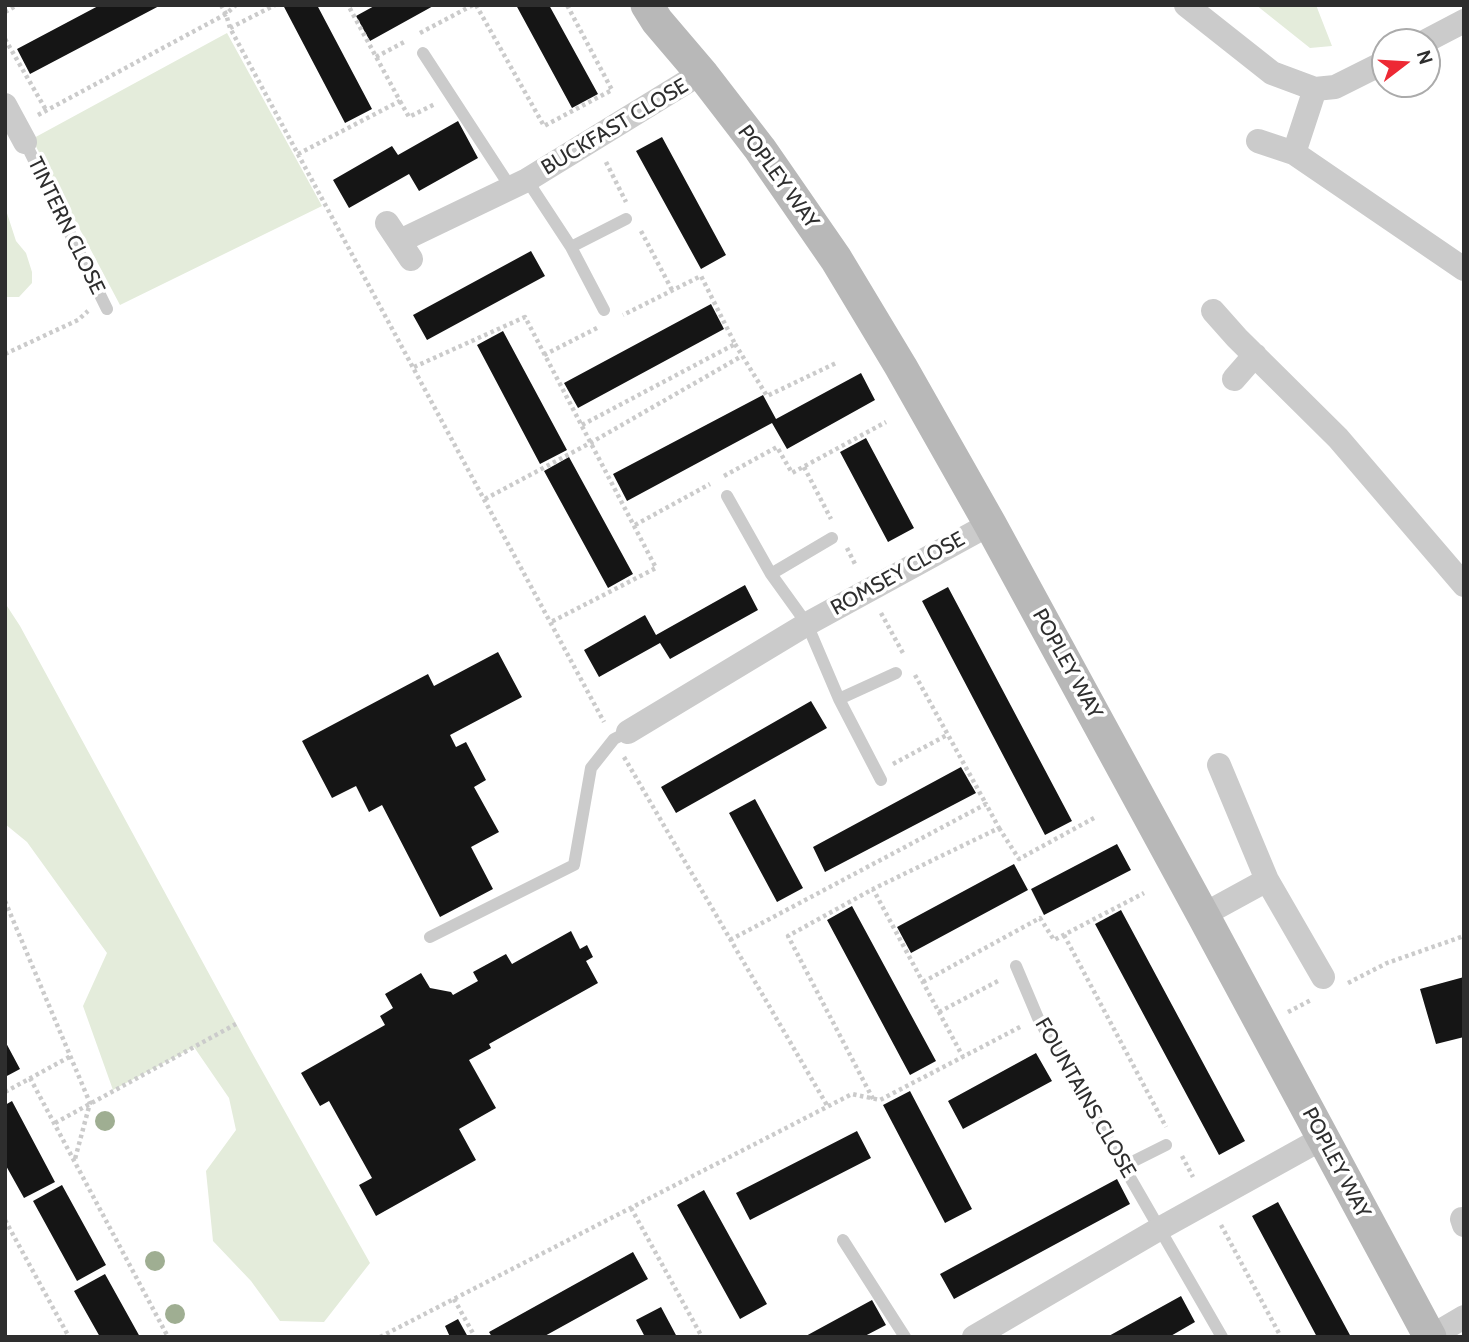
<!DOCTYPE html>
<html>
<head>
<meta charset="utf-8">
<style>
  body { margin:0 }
  #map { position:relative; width:1469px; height:1342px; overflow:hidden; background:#fff; font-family:Cabin,sans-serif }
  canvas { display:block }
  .frame { position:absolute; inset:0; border:7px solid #2e2e2e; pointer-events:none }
  .north { position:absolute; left:1371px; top:28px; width:70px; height:70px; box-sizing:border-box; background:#fff; border:2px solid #ababab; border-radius:50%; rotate:73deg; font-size:19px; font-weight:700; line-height:28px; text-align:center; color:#2e2e2e }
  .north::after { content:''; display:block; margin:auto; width:24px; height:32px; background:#ed2934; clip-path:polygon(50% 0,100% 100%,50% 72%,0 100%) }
</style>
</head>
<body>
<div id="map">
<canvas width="1469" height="1342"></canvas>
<div class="frame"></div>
<div class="north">N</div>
</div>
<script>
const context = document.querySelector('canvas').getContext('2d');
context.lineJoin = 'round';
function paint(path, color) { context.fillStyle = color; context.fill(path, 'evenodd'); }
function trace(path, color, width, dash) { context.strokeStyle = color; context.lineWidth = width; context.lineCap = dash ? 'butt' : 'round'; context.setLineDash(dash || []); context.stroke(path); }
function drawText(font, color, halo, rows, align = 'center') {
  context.font = font + ' Cabin,sans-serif'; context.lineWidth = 7; context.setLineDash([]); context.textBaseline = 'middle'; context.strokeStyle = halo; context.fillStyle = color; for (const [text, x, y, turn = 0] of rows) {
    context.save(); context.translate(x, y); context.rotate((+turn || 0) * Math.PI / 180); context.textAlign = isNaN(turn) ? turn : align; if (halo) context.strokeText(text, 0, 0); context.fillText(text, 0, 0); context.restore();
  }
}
paint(new Path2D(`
  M1256 5H1316L1332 46 1310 48Z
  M227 33 322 206 120 305 32 139Z
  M5 207 16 241 26 253 32 272V283L19 297H5Z
  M5 603 20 626 251 1051 370 1263 324 1322 280 1321 251 1281 213 1241 206 1171 236 1130 229 1098 194 1047 113 1090 83 1006 107 953 27 842 5 824Z`), '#e4ecdb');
paint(new Path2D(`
  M100 5H161L30 74 17 49Z
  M283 5H317L372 109 345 123Z
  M376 5H435L370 41 356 16Z
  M516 5H549L598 94 572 108Z
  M458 121 478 158 419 191 409 174 349 208 333 180 392 146 398 155Z
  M662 137 726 255 701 269 636 151Z
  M531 251 545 276 427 340 413 315Z
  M711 304 724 329 578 408 564 383Z
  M503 331 567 450 540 464 477 345Z
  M861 373 875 400 787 449 772 423 627 501 613 474 763 395 776 419Z
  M866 438 914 528 888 542 840 452Z
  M569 457 633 574 608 588 544 471Z
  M745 585 758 610 670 659 660 643 599 677 584 650 645 615 656 635Z
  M948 587 1072 821 1045 835 922 601Z
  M498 652 522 697 450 735 456 747 466 742 486 780 474 787 499 832 471 847 493 889 440 917 382 805 369 812 356 786 332 798 302 741 428 674 434 686Z
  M811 701 827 728 676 813 661 787Z
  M961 767 976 793 825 872 813 847Z
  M755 799 803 888 777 902 729 813Z
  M1117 844 1131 870 1044 915 1031 889Z
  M1014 864 1028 890 911 953 897 927Z
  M852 906 936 1061 910 1075 827 920Z
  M1121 910 1245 1141 1219 1155 1095 924Z
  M571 931 580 949 587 945 593 957 586 961 598 983 489 1044 491 1048 469 1060 496 1108 459 1129 476 1160 376 1216 359 1185 372 1178 329 1101 320 1106 301 1073 385 1025 380 1016 393 1008 385 994 421 973 430 988 451 992 453 995 478 981 473 972 506 954 512 964Z
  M1464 977V1037L1436 1044 1420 989Z
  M5 1041 20 1069 5 1077Z
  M1036 1053 1052 1081 963 1129 948 1101Z
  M910 1091 972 1209 945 1223 883 1105Z
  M12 1101 55 1182 24 1198 5 1164V1105Z
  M857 1131 871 1158 750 1220 736 1193Z
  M1117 1179 1130 1204 954 1299 940 1274Z
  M62 1185 106 1265 77 1281 33 1201Z
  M704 1190 767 1304 740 1319 677 1205Z
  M1278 1202 1351 1337H1317L1252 1216Z
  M633 1252 648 1279 543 1337H492L489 1332Z
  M105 1274 140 1337H100L74 1291Z
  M1181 1296 1195 1322 1169 1337H1107Z
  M872 1300 886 1325 863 1337H804Z
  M661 1307 677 1337H645L636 1320Z
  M458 1319 468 1337H450L445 1326Z`), '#151515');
trace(new Path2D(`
  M221 5 226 14 230 28 604 722
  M476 5 544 126 612 90 567 5
  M5 12 17 5
  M230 28 275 5
  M420 33 473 5
  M5 39 46 110
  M376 57 406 41
  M400 101 409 117 435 104
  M38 115 226 14 236 5
  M298 154 400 101 348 5
  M606 162 626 202
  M641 231 672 290
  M735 344 767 396 836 363
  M5 354 78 320 88 311
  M544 355 597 328
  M414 367 525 317 656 568 551 622
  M582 425 735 344 701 276 623 315
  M804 467 831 519
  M724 476 777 447 792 473 886 422
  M485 499 592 442 742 356
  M635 525 710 484
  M847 548 856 566
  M881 613 904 655
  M915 675 986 804
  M624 757 828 1107
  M893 764 947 735
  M999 828 1019 859 1094 818
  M5 901 90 1103 75 1159
  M1064 935 1166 1127
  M730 940 986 804 999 828 873 889
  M923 982 1040 918 1054 940 1144 893
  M1348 983 1387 963 1464 936
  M939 1012 1000 980
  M1288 1012 1311 1000
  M30 1078 168 1337
  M5 1092 71 1056
  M873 1099 788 936 873 889 963 1057
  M55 1123 236 1024
  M1182 1156 1193 1177
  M631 1208 702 1337
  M5 1220 69 1337
  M1221 1225 1281 1337
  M454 1299 475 1337
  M380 1337 852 1094 880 1100 1022 1026`), '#cbcbcb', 4.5, [3.5, 3.5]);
trace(new Path2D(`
  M423 53 511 188
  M25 142 107 309
  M527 180 571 247 604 310
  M571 247 626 219
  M727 496 771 574 807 624 839 699 881 780
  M771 574 832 538
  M839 699 896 673
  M430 937 574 865 591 768 614 739 628 732
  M1016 966 1038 1018 1222 1337
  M1124 1166 1166 1145
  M843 1240 905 1337`), '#cbcbcb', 12);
trace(new Path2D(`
  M1186 5 1272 73 1315 89 1335 87 1385 62
  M1424 42 1464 21
  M5 105 25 142
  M1258 141 1294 153 1464 269
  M1294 153 1315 89
  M387 223 411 259
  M400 241 527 180 693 78 703 75
  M1213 311 1237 338 1338 438 1464 585
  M1234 379 1255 355
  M628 732 807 624 990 524
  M1219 765 1267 880 1323 977
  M1203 915 1267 880
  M1462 1219 1464 1225
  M974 1337 1159 1229 1323 1138
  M1430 1337 1464 1317`), '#cbcbcb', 24);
trace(new Path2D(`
  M647 5 657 21 703 75 760 149 836 259 901 367 990 524 1203 915 1430 1337`), '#b8b8b8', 33);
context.fillStyle = '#9fae92';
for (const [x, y] of [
  [105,1121],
  [155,1261],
  [175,1314]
]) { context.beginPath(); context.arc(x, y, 10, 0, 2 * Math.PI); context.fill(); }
drawText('21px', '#2e2e2e', '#fff', [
  ["BUCKFAST CLOSE",615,127,-31],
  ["POPLEY WAY",778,177,54],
  ["TINTERN CLOSE",66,226,64],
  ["ROMSEY CLOSE",898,574,-29],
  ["POPLEY WAY",1067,664,61],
  ["FOUNTAINS CLOSE",1085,1098,60],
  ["POPLEY WAY",1336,1163,62]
]);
</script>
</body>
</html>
